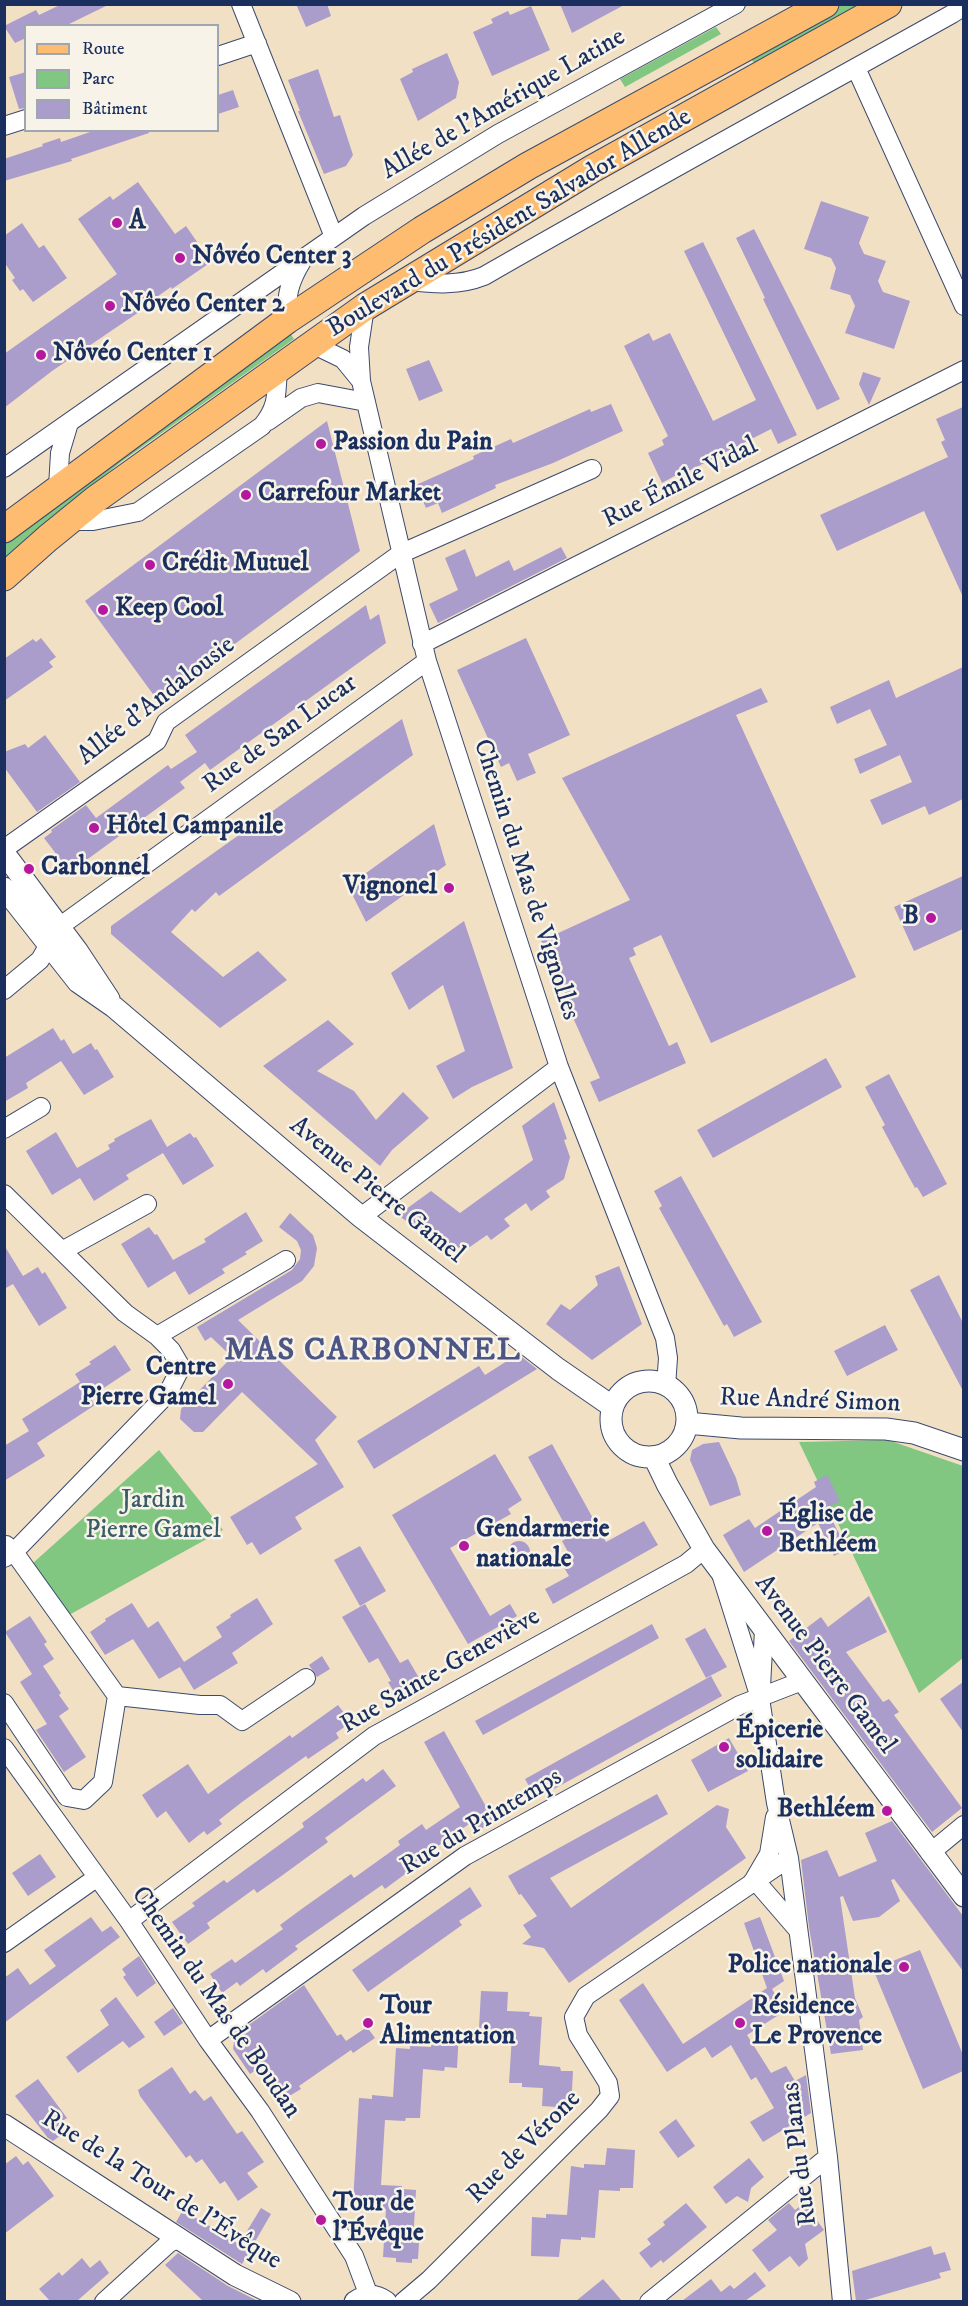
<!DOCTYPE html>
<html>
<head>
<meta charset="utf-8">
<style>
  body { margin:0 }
  #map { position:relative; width:968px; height:2306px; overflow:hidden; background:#f2e0c4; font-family:"IM FELL DW Pica",serif }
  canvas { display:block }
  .frame { position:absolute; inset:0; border:6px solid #1b2f5e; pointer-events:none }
  .legend { position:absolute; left:24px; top:24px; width:195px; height:108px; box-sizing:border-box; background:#f7f3e8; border:2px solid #9fa5b1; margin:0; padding:8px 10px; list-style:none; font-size:18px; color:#1b2f5e }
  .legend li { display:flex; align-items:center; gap:12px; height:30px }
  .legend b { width:30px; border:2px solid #9fa5b1 }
</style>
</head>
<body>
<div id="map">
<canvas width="968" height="2306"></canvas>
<div class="frame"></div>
<ul class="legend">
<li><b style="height:8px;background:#febc70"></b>Route</li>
<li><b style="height:16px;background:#81c681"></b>Parc</li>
<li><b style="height:16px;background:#aa9ccb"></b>Bâtiment</li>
</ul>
</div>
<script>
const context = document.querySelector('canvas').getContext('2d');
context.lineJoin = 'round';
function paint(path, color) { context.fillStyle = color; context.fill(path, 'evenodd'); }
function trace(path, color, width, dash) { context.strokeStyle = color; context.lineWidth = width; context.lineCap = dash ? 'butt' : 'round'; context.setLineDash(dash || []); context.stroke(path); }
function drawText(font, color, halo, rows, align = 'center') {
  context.font = font + ' "IM FELL DW Pica",serif'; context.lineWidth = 5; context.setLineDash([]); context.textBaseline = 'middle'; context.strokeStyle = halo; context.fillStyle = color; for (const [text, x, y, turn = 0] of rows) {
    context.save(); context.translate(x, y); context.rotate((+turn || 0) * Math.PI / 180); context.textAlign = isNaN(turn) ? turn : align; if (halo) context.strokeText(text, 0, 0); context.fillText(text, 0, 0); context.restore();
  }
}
paint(new Path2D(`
  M841 5H861L754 63 748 55Z
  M716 27 721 34 625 87 620 79Z
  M288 330 294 339 121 462 73 501 5 561V540Z
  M888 1440 963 1466V1658L919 1693 799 1442Z
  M159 1450 223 1530 69 1615 33 1563Z`), '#81c681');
paint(new Path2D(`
  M62 4H110L65 26H26V38L15 43 4 26 36 10 39 15Z
  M296 4H327L331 16 306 27Z
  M560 4H626L572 33Z
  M531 6 550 50 492 76 473 32 493 23 491 19 508 11 510 15Z
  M447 53 459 82 456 98 418 121 400 79 413 72 412 69Z
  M318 69 334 117 340 115 353 155 346 166 324 174 298 111H300L288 80Z
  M26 72V108L19 109 9 77Z
  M233 90 239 107 218 114V95Z
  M96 130H148L149 133 71 159 72 161 4 181V159L43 146 42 144 60 138 61 142Z
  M138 182 175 234 186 226 211 262 172 289 171 287 141 308 142 310 52 371 4 408V354L117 274 78 219 110 196 113 200Z
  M821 201 869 217 859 243 864 254 886 261 878 281 883 292 910 301 894 349 845 333 855 306 850 295 830 289 836 268 831 258 804 249Z
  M22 223 39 248 44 245 67 278 33 302 23 289 20 291 12 280 15 278 4 262V236Z
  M754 229 840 399 817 410 763 299 765 298 736 238Z
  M703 242 797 435 778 444 771 429 681 475 680 473 662 483 648 453 664 445 662 440 668 436 624 346 649 333 653 341 670 333 713 421 756 400 684 251Z
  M429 360 443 391 419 401 406 369Z
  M863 372 881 378 869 405 859 384Z
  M611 404 623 431 553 463 495 485 496 488 442 513 438 503 426 508 416 485 474 459 473 456 511 439 513 443 590 409 591 412Z
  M963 407V597L924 511 837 551 820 515 948 457 941 442 945 440 936 419Z
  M327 421 360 551 158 701 85 601Z
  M561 547 567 558 438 623 429 604 458 590 445 558 465 549 476 577 509 560 514 571Z
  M366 605 370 620 379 614 386 643 210 770 205 763 180 782 185 788 70 872 44 838 52 832 51 830 86 805 96 818 168 765 171 769 197 752 185 735Z
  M41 638 56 657 49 662 53 667 4 701V659L33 639 36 642Z
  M526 638 570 735 528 754 536 773 517 781 509 763 501 767 457 670Z
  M963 667V799L929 815 925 806 882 825 870 800 912 782 900 755 860 774 854 759 887 745 870 709 837 724 830 707 889 680 896 698Z
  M761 688 768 702 736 715 856 977 711 1043 661 935 633 948 636 955 629 958 669 1046 677 1042 686 1063 599 1102 590 1082 600 1078 566 1002 569 1001 541 941 630 900 562 778Z
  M402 719 413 755 219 896 216 892 195 912 192 909 171 932 223 977 258 951 287 980 220 1028 111 934V926Z
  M45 735 80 782 37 812 4 767V752L25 744 28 748Z
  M434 824 446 865 366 922 348 886Z
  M963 876V929L914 951 894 907Z
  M464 921 513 1068 472 1087 453 1099 436 1066 465 1051 443 985 409 1010 391 973Z
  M328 1020 354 1044 317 1071 354 1091 376 1120 403 1092 429 1118 392 1150 380 1166 263 1066Z
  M53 1028 61 1041 64 1039 73 1054 91 1043 95 1050 97 1049 114 1077 84 1095 61 1061 26 1083 28 1088 4 1102V1058Z
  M826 1058 842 1087 713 1158 697 1130Z
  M889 1074 947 1184 923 1197 917 1187 915 1188 904 1168 882 1127 885 1125 865 1087Z
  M554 1102 567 1139 564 1140 570 1157 564 1179 546 1191 550 1197 531 1211 526 1203 504 1219 510 1226 491 1240 487 1235 467 1249 442 1245 427 1234 426 1236 398 1215 431 1191 460 1213 533 1160 522 1126Z
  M151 1119 167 1147 190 1133 194 1138 196 1137 214 1166 183 1185 163 1153 126 1175 129 1179 94 1201 80 1178 52 1195 26 1151 56 1132 77 1168 110 1149 108 1145 115 1141 114 1139Z
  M681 1176 762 1322 734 1337 727 1324 724 1326 659 1208 662 1206 654 1191Z
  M246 1212 263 1241 245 1252 247 1254 222 1269 225 1273 189 1295 175 1271 148 1288 121 1244 149 1227 155 1235 157 1234 173 1260 206 1242 204 1239Z
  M290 1213 313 1235 317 1248 314 1266 302 1281 238 1320 337 1417 315 1440 344 1487 295 1517 302 1529 260 1555 252 1542 247 1545 230 1517 318 1464 242 1392 203 1432H194L180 1419 181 1409 232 1357 211 1337 205 1341 197 1327 292 1270 300 1259 301 1250 297 1241 279 1227Z
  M4 1245 23 1276 38 1267 42 1274 45 1272 67 1308 39 1326 13 1284 4 1289Z
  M619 1266 642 1324 592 1360 546 1324 561 1304 570 1310 598 1285 595 1276Z
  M939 1275 963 1323V1391L910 1290Z
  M885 1325 898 1350 847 1376 834 1351Z
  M115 1345 131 1370 90 1397 95 1405 37 1443 45 1456 4 1481V1446L29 1431 22 1419 80 1382 75 1374 91 1364 89 1362Z
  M518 1354 537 1369 374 1469 357 1441 479 1366 485 1375Z
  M719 1442 736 1478 741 1495 710 1506 690 1460 692 1450 703 1444Z
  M552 1444 606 1542 644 1521 658 1545 553 1604 545 1589 569 1576 563 1566 573 1561 562 1541 571 1536 528 1457Z
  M495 1454 522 1500 508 1509 511 1514 450 1548 490 1616 510 1604 517 1616 468 1644 392 1515Z
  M827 1475 840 1501 826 1508 847 1549 834 1556 818 1523 744 1572 723 1535 749 1519 755 1528 816 1487 814 1482Z
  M508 1552a11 11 0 1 1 22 0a11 11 0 1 1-22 0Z
  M360 1546 386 1591 360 1606 334 1560Z
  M869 1596 887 1632 846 1652 883 1702 889 1699 899 1712 894 1715 962 1808 932 1832 789 1641 821 1617 828 1627Z
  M257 1598 273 1624 232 1653 238 1663 194 1690 180 1667 159 1679 133 1639 105 1655 90 1632 106 1621 105 1619 132 1603 148 1628 158 1621 184 1662 222 1637 216 1627 231 1617 230 1615Z
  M365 1604 400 1663 408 1659 422 1683 397 1697 388 1682 391 1681 378 1658 369 1663 342 1617Z
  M30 1616 47 1642 44 1644 54 1659 43 1666 61 1693 59 1695 69 1709 59 1716 86 1757 64 1772 36 1730 47 1724 20 1682 32 1674 5 1632Z
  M652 1624 659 1638 483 1735 475 1721Z
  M705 1628 727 1667 706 1678 685 1639Z
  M322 1656 330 1669 317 1677 309 1665Z
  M711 1676 722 1696 536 1799 525 1779Z
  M963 1682V1732L940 1699Z
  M338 1705 351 1722 336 1733 339 1738 308 1759 306 1756 242 1802 219 1820 222 1824 207 1835 204 1831 189 1843 166 1811 157 1818 142 1795 188 1764 208 1794 290 1735 292 1738Z
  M444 1731 494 1821 474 1833 469 1824 414 1863 416 1866 393 1883 385 1889 382 1885 295 1946 298 1949 266 1973 263 1969 240 1986 237 1982 222 1993 210 1974 232 1959 235 1963 283 1929 280 1925 303 1908 351 1874 354 1878 400 1845 398 1841 422 1824 426 1830 460 1807 424 1742Z
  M729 1738 748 1771 708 1792 691 1760Z
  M383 1769 396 1786 325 1838 328 1842 280 1877 257 1893 254 1889 207 1923 210 1928 188 1944 172 1922 195 1906 192 1903 224 1880 227 1883 242 1872 304 1827 302 1823 363 1778 366 1782Z
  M657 1794 668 1814 550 1878 571 1908 717 1805 729 1809 726 1827 746 1858 569 1983 544 1948 522 1944 531 1937 523 1925 537 1916 521 1894 519 1895 508 1876Z
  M892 1821 963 1916V1971L894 1879 891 1880 900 1901 879 1917 853 1921 843 1896 840 1897 855 1998 863 2017 859 2020 863 2050 831 2054 809 1927 801 1860 827 1850 839 1877 877 1861 865 1833Z
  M40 1854 56 1877 28 1896 12 1873Z
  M470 1887 482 1906 459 1921 462 1925 368 1992 352 1970Z
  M91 1917 102 1932 111 1926 120 1937 4 2023V1978L18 1968 30 1985 56 1966 44 1950Z
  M760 1917 784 1981 772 1989 785 2011 747 2035 771 2073 786 2066 795 2081 806 2075 811 2113 763 2142 750 2122 774 2108 756 2077 751 2080 731 2045 712 2058 705 2047 667 2072 619 2000 643 1983 683 2044 767 1988 744 1923Z
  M920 1950 963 2055V2071L923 2089 873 1969Z
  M139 1956 156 1983 137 1997 123 1977 126 1975 122 1969Z
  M304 1985 337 2036 341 2034 346 2041 367 2027 375 2038 353 2053 351 2050 299 2086 301 2089 286 2098 265 2064 250 2074 233 2049 235 2035Z
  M481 1991 508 1992 507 2011 530 2012 529 2016 542 2017 539 2065 560 2067 561 2071H573L571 2108 542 2106 543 2088 522 2087V2083H509L512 2035 490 2034 491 2029 479 2028Z
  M116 1997 145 2037 129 2048 123 2041 78 2073 66 2057 109 2025 100 2010Z
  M173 2008 183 2023 164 2036 154 2022Z
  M432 2029 459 2031 457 2068 445 2067 444 2071 423 2069 420 2118H406L405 2121 385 2120 381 2185 402 2186V2189L416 2190 413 2243H419L418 2259H412V2263L396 2262V2258L383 2257 386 2209 366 2208V2204L353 2203 359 2098 372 2099V2095L393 2097 396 2048 410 2049V2046L431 2047Z
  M172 2067 190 2094 195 2090 204 2101 211 2096 237 2134 242 2131 264 2162 247 2173 258 2187 238 2201 225 2181 220 2184 202 2159 196 2163 190 2155 186 2158 140 2096 138 2090Z
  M38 2079 67 2118 62 2121 68 2130 53 2141 48 2138 15 2096Z
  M676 2119 695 2146 678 2158 659 2132Z
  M607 2148 635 2150 633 2188H620V2191L599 2190 595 2238 581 2237V2240L561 2239 559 2257 531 2256 532 2217 546 2218V2214L567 2215 571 2166 584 2168V2164L605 2165Z
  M16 2156 23 2165 28 2161 54 2196 4 2234V2165Z
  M749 2158 764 2177 751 2188 748 2202 737 2196 726 2204 713 2187Z
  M686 2203 707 2227 663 2263 661 2260 651 2268 639 2253 651 2244 647 2239 665 2225 663 2222Z
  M789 2203 795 2210 804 2203 824 2230 805 2244 808 2259 799 2267 790 2256 769 2272 752 2250 777 2230 768 2220Z
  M261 2208 271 2214 242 2264 176 2222 183 2210 239 2244Z
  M931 2246 934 2255 945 2252 951 2270 939 2273 941 2278 862 2301H856L852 2271Z
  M178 2253 228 2286 258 2301H203L165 2265Z
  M82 2258 90 2268 100 2260 109 2273 77 2301H50L39 2289 59 2272 62 2276Z
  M755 2272 766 2286 745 2301H682L711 2279 721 2292 730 2285 734 2289Z
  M603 2279 622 2301H576Z`), '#aa9ccb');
const minor = new Path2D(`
  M241 4 334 237
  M218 56 257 43
  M856 68 964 306
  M4 126 26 119
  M408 281C435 284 459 286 484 276 639 187 796 101 952 14L964 6
  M287 320C286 296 289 282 302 261
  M312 344 343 359 361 381 359 347 365 307
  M361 381 427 661 559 1067 665 1338 668 1358 666 1386
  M268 421 301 398 318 393 366 402
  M4 468 364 216 498 134 736 4
  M58 487 60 453 69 423
  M68 521H93L138 512 262 426C279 406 276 392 278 368
  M422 644 964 370
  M4 849 157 741 166 722 400 554 592 469
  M4 990 40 960 59 927 427 661
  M4 1129 41 1107
  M4 1194 125 1313 157 1336 171 1350 181 1367 168 1393 14 1552 4 1558
  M361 1217 559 1067
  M62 1251 147 1204
  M157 1336 286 1260
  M6 1545 14 1552 117 1696 200 1705H220L242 1721 306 1678
  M722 1577 760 1698 776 1803 789 1858 828 2157 842 2302
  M761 1687 764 1630
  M4 1703 67 1797 84 1800 103 1782 117 1696
  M4 1748 129 1921 208 2040 260 2111 354 2256 369 2296
  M930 1853 964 1825
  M755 1878 769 1854 775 1817
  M752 1882 760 1886 798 1930
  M129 1921 374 1736 686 1564 704 1549
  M4 1943 96 1878
  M208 2040 465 1856 740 1705 802 1681
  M104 2302 169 2243 180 2238
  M403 2302 429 2280 599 2110 610 2096 608 2083 578 2035 574 2017 586 1996 789 1858
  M649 2302 828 2157`);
const tertiary = new Path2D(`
  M4 853 78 952 109 999
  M4 888 78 982 114 1007 361 1217 558 1369 613 1407
  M611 1419a38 38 0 1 1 76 0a38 38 0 1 1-76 0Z
  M687 1423 741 1428 886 1429 914 1433 964 1450
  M654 1457 667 1484 704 1549 964 1896
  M4 2125 235 2275 290 2302
  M355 2302C365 2295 375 2294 386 2302`);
const primary = new Path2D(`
  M4 529 287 320 422 230 528 166 825 4
  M4 577 48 538 96 499 365 307 592 169 888 4`);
trace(minor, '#3b4a6d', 20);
trace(tertiary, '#3b4a6d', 23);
trace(primary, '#3b4a6d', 29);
trace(minor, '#fff', 18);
trace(tertiary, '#fff', 21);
trace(primary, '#febc70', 27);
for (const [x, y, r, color] of [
  [117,223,6,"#b5179e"],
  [180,258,6,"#b5179e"],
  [110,306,6,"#b5179e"],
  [41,355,6,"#b5179e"],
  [321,444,6,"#b5179e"],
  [246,495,6,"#b5179e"],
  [150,565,6,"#b5179e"],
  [103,610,6,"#b5179e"],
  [94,828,6,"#b5179e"],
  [29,869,6,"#b5179e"],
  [449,888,6,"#b5179e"],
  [931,918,6,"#b5179e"],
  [228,1384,6,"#b5179e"],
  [767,1531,6,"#b5179e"],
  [464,1546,6,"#b5179e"],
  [724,1747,6,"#b5179e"],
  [887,1811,6,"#b5179e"],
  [904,1967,6,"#b5179e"],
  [368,2023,6,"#b5179e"],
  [740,2023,6,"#b5179e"],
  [321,2220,6,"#b5179e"]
]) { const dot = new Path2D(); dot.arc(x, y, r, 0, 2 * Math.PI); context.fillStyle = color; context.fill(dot); trace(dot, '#f7f3e8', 2); }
drawText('26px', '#1b2f5e', '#f7f3e8', [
  ["Allée de l'Amérique Latine",504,105,-30],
  ["Boulevard du Président Salvador Allende",510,224,-31],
  ["Rue Émile Vidal",681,484,-27],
  ["Allée d'Andalousie",157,702,-38],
  ["Rue de San Lucar",281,735,-36],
  ["Chemin du Mas de Vignolles",525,880,72],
  ["Avenue Pierre Gamel",376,1191,39],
  ["Rue André Simon",810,1402,2],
  ["Avenue Pierre Gamel",824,1665,53],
  ["Rue Sainte-Geneviève",441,1672,-30],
  ["Rue du Printemps",482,1823,-31],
  ["Chemin du Mas de Boudan",215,2003,55],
  ["Rue de Vérone",525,2148,-45],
  ["Rue du Planas",801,2154,-97],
  ["Rue de la Tour de l'Évêque",161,2191,32]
]);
drawText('bold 26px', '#1b2f5e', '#f7f3e8', [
  ["A",129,223],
  ["Nôvéo Center 3",192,258],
  ["Nôvéo Center 2",122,306],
  ["Nôvéo Center 1",53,355],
  ["Passion du Pain",333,444],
  ["Carrefour Market",258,495],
  ["Crédit Mutuel",162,565],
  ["Keep Cool",115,610],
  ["Hôtel Campanile",106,828],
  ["Carbonnel",41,869],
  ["Vignonel",437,888,"right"],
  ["B",919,918,"right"],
  ["Centre",216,1369,"right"],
  ["Pierre Gamel",216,1399,"right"],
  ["Église de",779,1516],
  ["Bethléem",779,1546],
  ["Gendarmerie",476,1531],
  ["nationale",476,1561],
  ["Épicerie",736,1732],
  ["solidaire",736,1762],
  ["Bethléem",875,1811,"right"],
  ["Police nationale",892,1967,"right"],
  ["Tour",380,2008],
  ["Alimentation",380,2038],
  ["Résidence",752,2008],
  ["Le Provence",752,2038],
  ["Tour de",333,2205],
  ["l'Évêque",333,2235]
], 'left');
drawText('26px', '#3a5c68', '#f7f3e8', [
  ["Jardin",153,1502],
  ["Pierre Gamel",153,1532]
]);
context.letterSpacing = '1.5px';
drawText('bold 32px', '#4d5584', '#f7f3e8', [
  ["MAS CARBONNEL",373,1352]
]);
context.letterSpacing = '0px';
</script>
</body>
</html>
